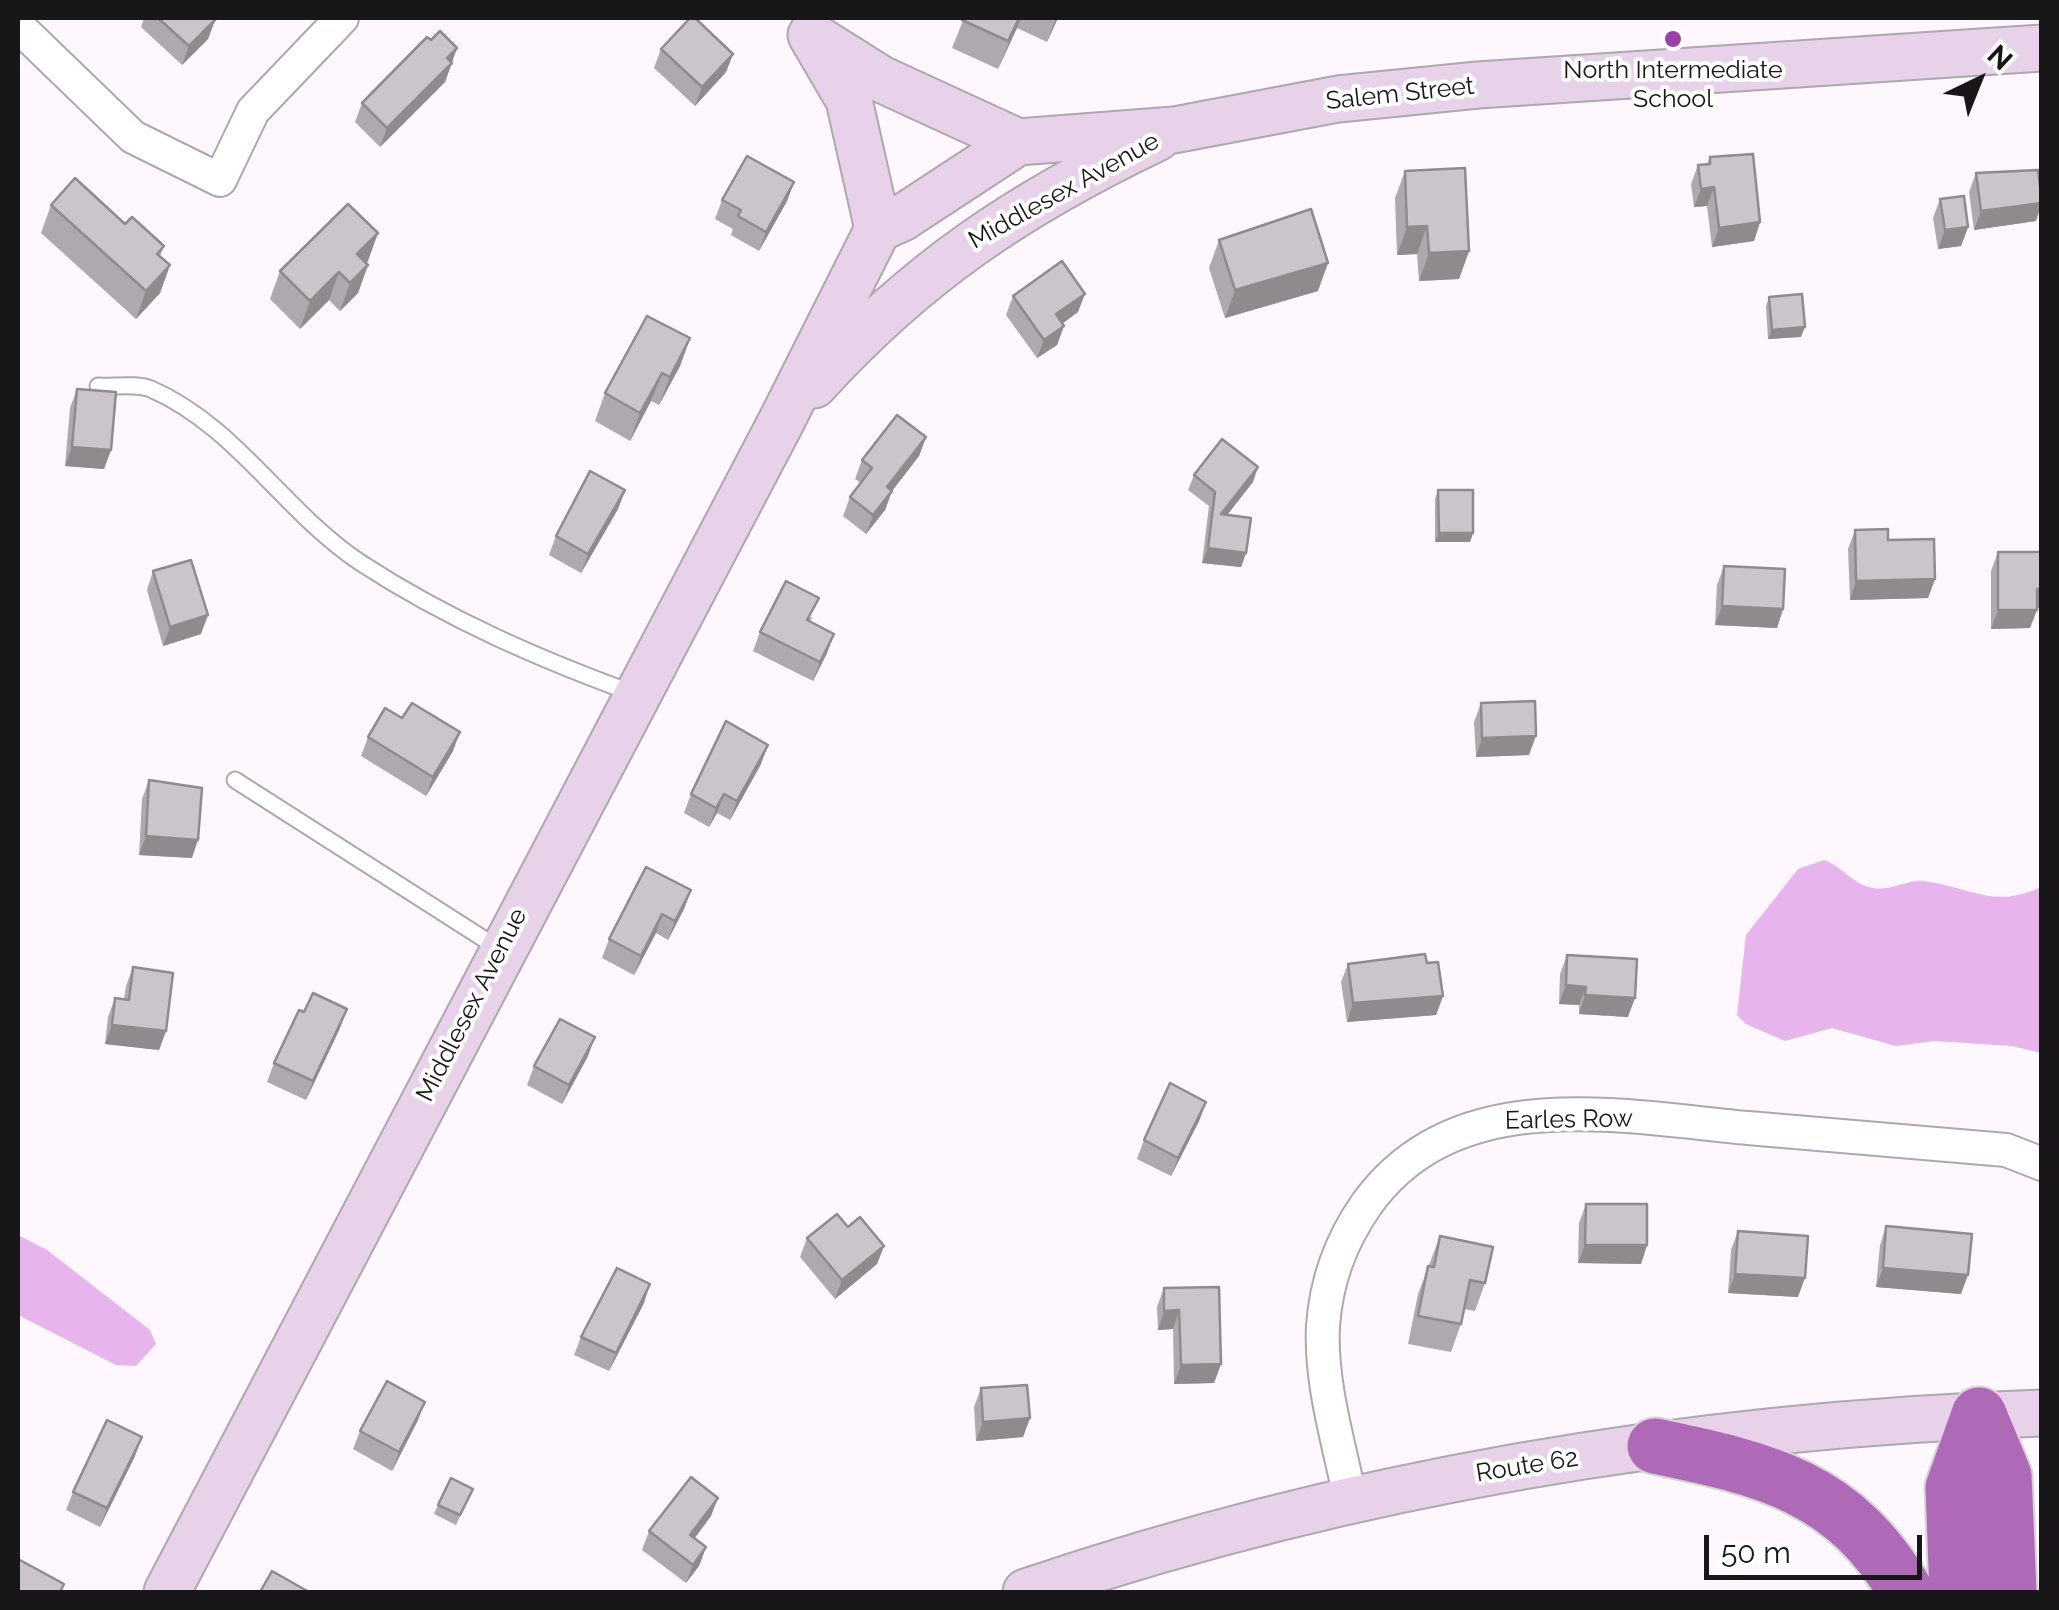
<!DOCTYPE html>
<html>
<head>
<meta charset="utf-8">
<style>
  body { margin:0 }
  #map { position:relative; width:2059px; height:1610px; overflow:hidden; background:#fef8fe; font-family:Raleway,sans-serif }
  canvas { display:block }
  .frame { position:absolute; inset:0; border:20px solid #181618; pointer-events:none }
  .north { position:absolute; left:1929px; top:30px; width:100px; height:100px; -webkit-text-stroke:8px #fff; paint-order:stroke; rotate:43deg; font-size:28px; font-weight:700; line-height:40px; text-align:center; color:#181618 }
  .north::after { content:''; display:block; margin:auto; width:35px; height:45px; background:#181618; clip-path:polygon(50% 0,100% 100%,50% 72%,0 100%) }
  .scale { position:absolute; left:1704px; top:1535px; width:218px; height:45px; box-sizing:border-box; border:5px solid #181618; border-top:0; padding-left:12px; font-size:30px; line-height:35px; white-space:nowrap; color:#181618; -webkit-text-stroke:8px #fff; paint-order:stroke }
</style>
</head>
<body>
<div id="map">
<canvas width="2059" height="1610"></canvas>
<div class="frame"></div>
<div class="north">N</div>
<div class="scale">50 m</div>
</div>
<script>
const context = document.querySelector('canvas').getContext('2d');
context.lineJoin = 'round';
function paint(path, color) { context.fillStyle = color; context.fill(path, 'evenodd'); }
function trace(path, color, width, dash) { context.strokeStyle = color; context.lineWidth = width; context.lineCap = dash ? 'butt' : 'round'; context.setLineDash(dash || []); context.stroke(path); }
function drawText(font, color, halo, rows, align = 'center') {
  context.font = font + ' Raleway,sans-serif'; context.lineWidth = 8; context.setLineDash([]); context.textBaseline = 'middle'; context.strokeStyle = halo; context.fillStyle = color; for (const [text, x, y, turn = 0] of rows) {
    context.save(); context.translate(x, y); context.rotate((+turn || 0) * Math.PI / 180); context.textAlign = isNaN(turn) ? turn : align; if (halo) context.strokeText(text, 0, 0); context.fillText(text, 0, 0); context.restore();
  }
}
paint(new Path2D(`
  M1824 860C1841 866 1851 882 1869 887 1888 893 1905 880 1922 881 1969 886 1993 910 2041 887V1053L2012 1046 1934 1041 1896 1046 1832 1028 1785 1041 1746 1024 1737 1015 1746 935 1798 869Z
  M18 1235 47 1250 150 1330 156 1344 136 1366 116 1365 18 1315Z`), '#e8b4ee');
const lane = new Path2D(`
  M98 386C114 387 137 383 151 389 236 426 285 513 361 563 447 619 539 659 635 694
  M235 780 498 948`);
const street = new Path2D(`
  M18 26 133 137 220 180 253 111 342 18
  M1350 1498C1339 1443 1320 1383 1323 1326 1326 1282 1341 1241 1366 1205 1454 1081 1618 1116 1748 1128 1834 1135 1920 1142 2006 1150L2042 1164`);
const secondary = new Path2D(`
  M819 40 881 79 1018 142 1174 130 1338 99 1478 85 2042 48
  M878 229 902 218 1018 142
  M814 385C917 272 1019 204 1157 138
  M167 1592 782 420 878 229 849 100 811 35
  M1026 1592C1353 1481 1697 1425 2042 1413`);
const highway = new Path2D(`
  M1979 1415 2004 1476 2009 1592
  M1655 1446C1766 1469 1845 1487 1906 1592
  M1957 1592 1953 1488 1979 1415`);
trace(lane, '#ada8ae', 19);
trace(street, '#ada8ae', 36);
trace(secondary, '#ada8ae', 49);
trace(highway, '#d5d5d5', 59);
trace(lane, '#fff', 15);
trace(street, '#fff', 32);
trace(secondary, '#e7d2e9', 45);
trace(highway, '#af6ab7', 55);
paint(new Path2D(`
  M144 18H212L215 20 208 39 182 65 141 27Z
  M964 18H1058L1047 42 1017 28 998 69 952 48Z
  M457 48 445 82 380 147 355 122 362 103Z
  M661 49 733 54 726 72 695 106 654 68Z
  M1710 157 1760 222 1754 241 1712 247 1707 206 1694 207 1691 184 1698 165 1707 164Z
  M1405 171 1469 251 1459 279 1419 281 1417 254 1397 255 1395 198Z
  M1976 173 2036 221 1974 230 1969 192Z
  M794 182 787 201 759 251 731 235 733 229 715 219 722 200Z
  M1940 199 1968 227 1961 246 1938 249 1933 218Z
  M51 205 125 224 164 246 160 256 170 265 160 293 136 319 41 233Z
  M378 233 366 263 368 265 358 293 340 311 329 300 300 329 270 299 280 271Z
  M1219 240 1318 291 1225 318 1209 268Z
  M1013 296 1078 312 1062 324 1064 326 1057 345 1037 358 1006 315Z
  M1769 297 1801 337 1768 339 1766 306Z
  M690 338 680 366 659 405 651 401 630 441 595 421 605 393Z
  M77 389 111 450 104 469 65 466 70 408Z
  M926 437 919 456 892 491 885 510 866 534 843 516 850 497 861 483 855 479 862 460Z
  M1194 475 1253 482 1227 515 1246 553 1241 567 1202 563 1209 506 1188 490Z
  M625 490 618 509 581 573 549 555 556 536Z
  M1438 490 1473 533 1470 542H1435V499Z
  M1855 530 1888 540 1935 579 1928 598 1850 600 1848 549Z
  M1998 552H2042V608H2037L2030 628 1991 629V571Z
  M1724 566 1783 609 1777 628 1715 625 1717 585Z
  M153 571 201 634 163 646 147 590Z
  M812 617 810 622 834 634 827 653 813 681 753 651 760 632Z
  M1481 703 1529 755 1476 757 1474 722Z
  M368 737 453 751 426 796 361 756Z
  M761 764 730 820 717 813 709 827 684 813 691 794Z
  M149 780 192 858 139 855 142 799Z
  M691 890 684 909 668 940 656 933 634 975 602 958 609 939Z
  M1567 955 1628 1017 1579 1014V1005L1559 1004 1560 974Z
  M1427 963 1443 996 1436 1015 1347 1022 1341 982 1348 964Z
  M133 967 166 1031 159 1050 105 1044 108 1017 115 998 124 999 126 986Z
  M340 1028 306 1100 267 1082 274 1063Z
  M588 1056 562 1104 527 1085 534 1066Z
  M1206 1102 1199 1121 1171 1176 1137 1159 1144 1140Z
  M1586 1204 1647 1245 1641 1264 1578 1263 1579 1223Z
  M1886 1226 1961 1294 1876 1287 1880 1245Z
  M848 1227 884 1246 877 1264 835 1299 800 1257 807 1238Z
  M1738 1231 1798 1297 1728 1293 1731 1250Z
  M1440 1236 1485 1283 1475 1311 1464 1309 1461 1324 1451 1352 1408 1344 1418 1294Z
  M1164 1288 1221 1364 1214 1383 1174 1384 1173 1329 1158 1330 1157 1307Z
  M644 1303 609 1371 574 1355 581 1337Z
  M981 1388 1030 1418 1023 1437 976 1441 974 1407Z
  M418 1420 392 1471 353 1449 360 1431Z
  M135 1456 100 1527 66 1510 73 1492Z
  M473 1489 456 1525 434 1514 438 1505Z
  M711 1516 695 1538 706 1547 699 1566 686 1583 642 1550 649 1531Z`), '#afa9af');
paint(new Path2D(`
  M1019 18H1021L1017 28 998 69Z
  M1056 18H1058L1047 42Z
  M215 20 208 39 182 65 189 46Z
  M457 48 445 82 380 147 387 128Z
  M733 54 726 72 695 106 702 87Z
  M794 182 787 201 759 251 766 232Z
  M1714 187 1707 206 1694 207 1701 189Z
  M2042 203 2036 221 1974 230 1981 211Z
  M1760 222 1754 241 1712 247 1719 228Z
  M1427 226 1417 254 1397 255 1407 227Z
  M1968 227 1961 246 1938 249 1945 230Z
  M378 233 368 261 347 282 357 254Z
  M1469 251 1459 279 1419 281 1429 253Z
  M1328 263 1318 291 1225 318 1235 290Z
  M170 265 160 293 136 319 146 291Z
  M368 265 358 293 340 311 350 283Z
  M339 272 329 300 300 329 310 301Z
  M1085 294 1078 312 1049 333 1056 314Z
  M1064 326 1057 345 1037 358 1044 340Z
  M1805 327 1801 337 1768 339 1772 330Z
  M690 338 680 366 659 405 670 377Z
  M662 373 651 401 630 441 640 413Z
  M926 437 919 456 892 491 885 510 866 534 873 515 887 487Z
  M72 447 111 450 104 469 65 466Z
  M1258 467 1253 482 1216 529 1221 514Z
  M625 490 618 509 581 573 588 554Z
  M1439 533H1473L1470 542H1435Z
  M1208 548 1246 553 1241 567 1202 563Z
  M1935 579 1928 598 1850 600 1856 581Z
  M2037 589H2042V608H2030Z
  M1722 606 1783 609 1777 628 1715 625Z
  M1998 610H2037L2030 628 1991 629Z
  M208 615 201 634 163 646 170 627Z
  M834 634 827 653 813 681 820 662Z
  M460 732 453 751 426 796 433 777Z
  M1536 736 1529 755 1476 757 1482 738Z
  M768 745 761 764 730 820 737 801Z
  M724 794 717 813 709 827 716 808Z
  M146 836 198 840 192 858 139 855Z
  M691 890 684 909 668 940 675 921Z
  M662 914 656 933 634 975 641 956Z
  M1566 985 1586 987 1579 1005 1559 1004Z
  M1585 995 1635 998 1628 1017 1579 1014Z
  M1443 996 1436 1015 1347 1022 1353 1003Z
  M347 1009 340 1028 306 1100 313 1081Z
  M112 1025 166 1031 159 1050 105 1044Z
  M595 1037 588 1056 562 1104 569 1085Z
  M1206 1102 1199 1121 1171 1176 1178 1158Z
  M1585 1245H1647L1641 1264 1578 1263Z
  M884 1246 877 1264 835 1299 842 1280Z
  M1883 1268 1968 1275 1961 1294 1876 1287Z
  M1735 1274 1805 1278 1798 1297 1728 1293Z
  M650 1284 644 1303 609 1371 616 1353Z
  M1179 1310 1173 1329 1158 1330 1164 1311Z
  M1221 1364 1214 1383 1174 1384 1181 1365Z
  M425 1402 418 1420 392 1471 399 1452Z
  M1030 1418 1023 1437 976 1441 983 1422Z
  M142 1437 135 1456 100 1527 107 1508Z
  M718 1498 711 1516 683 1553 690 1535Z
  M706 1547 699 1566 686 1583 693 1565Z`), '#8e8a8e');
const building = new Path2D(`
  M158 18H212L215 20 189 46Z
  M690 18H695L733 54 702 87 661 49Z
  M964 18H1019L1008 41 962 20Z
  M440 31 457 48 447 58 452 63 387 128 362 103 427 37 431 40Z
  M1753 154 1760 222 1719 228 1714 187 1701 189 1698 165 1710 164V157Z
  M747 156 794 182 766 232 738 216 741 210 722 200Z
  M1465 168 1469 251 1429 253 1427 226 1407 227 1405 171Z
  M2038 170 2042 203 1981 211 1976 173Z
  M75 178 125 224 132 217 164 246 157 254 170 265 146 291 51 205Z
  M1964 196 1968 227 1945 230 1940 199Z
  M348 204 378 233 357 254 368 265 350 283 339 272 310 301 280 271Z
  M1311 209 1328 263 1235 290 1219 240Z
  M1062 261 1085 294 1056 314 1064 326 1044 340 1013 296Z
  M1802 294 1805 327 1772 330 1769 297Z
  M647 316 690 338 670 377 662 373 640 413 605 393Z
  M77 389 116 392 111 450 72 447Z
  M897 415 926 437 887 487 892 491 873 515 850 497 872 468 862 460Z
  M1222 439 1258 467 1221 514 1251 518 1246 553 1208 548 1215 492 1194 475Z
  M590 471 625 490 588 554 556 536Z
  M1438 490H1473V533H1439Z
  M1888 529V540L1934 539 1935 579 1856 581 1855 530Z
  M1998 552H2042V589H2037V610H1998Z
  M191 560 208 615 170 627 153 571Z
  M1724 566 1785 569 1783 609 1722 606Z
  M786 581 819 598 807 620 834 634 820 662 760 632Z
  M1535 701 1536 736 1482 738 1481 703Z
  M412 703 460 732 433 777 368 737 385 708 402 718Z
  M726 721 768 745 737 801 724 794 716 808 691 794Z
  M149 780 202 788 198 840 146 836Z
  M646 867 691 890 675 921 662 914 641 956 609 939Z
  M1425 954 1427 963 1438 962 1443 996 1353 1003 1348 964Z
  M1567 955 1637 959 1635 998 1585 995 1586 987 1566 985Z
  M133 967 173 973 166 1031 112 1025 115 998 129 1000Z
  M313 993 347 1009 313 1081 274 1063 299 1010 304 1012Z
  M560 1019 595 1037 569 1085 534 1066Z
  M1170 1083 1206 1102 1178 1158 1144 1140Z
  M1586 1204H1647V1245H1585Z
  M837 1214 848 1227 860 1217 884 1246 842 1280 807 1238Z
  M1886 1226 1972 1234 1968 1275 1883 1268Z
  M1738 1231 1808 1236 1805 1278 1735 1274Z
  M1440 1236 1493 1247 1485 1283 1470 1280 1461 1324 1418 1316 1428 1266 1434 1267Z
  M617 1268 650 1284 616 1353 581 1337Z
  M1219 1287 1221 1364 1181 1365 1179 1310 1164 1311V1288Z
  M387 1381 425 1402 399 1452 360 1431Z
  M1027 1385 1030 1418 983 1422 981 1388Z
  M107 1420 142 1437 107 1508 73 1492Z
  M691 1477 718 1498 690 1535 706 1547 693 1565 649 1531Z
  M451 1478 473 1489 460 1515 438 1505Z
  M18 1559 64 1584 60 1592H18Z
  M272 1571 309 1592H260Z`);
paint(building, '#cbc5cb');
trace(building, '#8e8a8e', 2.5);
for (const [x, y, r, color] of [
  [1673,39,10,"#9c3fa8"]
]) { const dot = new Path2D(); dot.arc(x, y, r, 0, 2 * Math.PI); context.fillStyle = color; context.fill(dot); trace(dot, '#fff', 4); }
drawText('25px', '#181618', '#fff', [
  ["North Intermediate",1673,70],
  ["School",1673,99]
]);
drawText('25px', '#181618', '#fff', [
  ["Salem Street",1400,94,-6],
  ["Middlesex Avenue",1064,191,-29],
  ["Middlesex Avenue",472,1005,-63],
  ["Earles Row",1569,1120,-1],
  ["Route 62",1527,1466,-9]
]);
</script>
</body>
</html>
